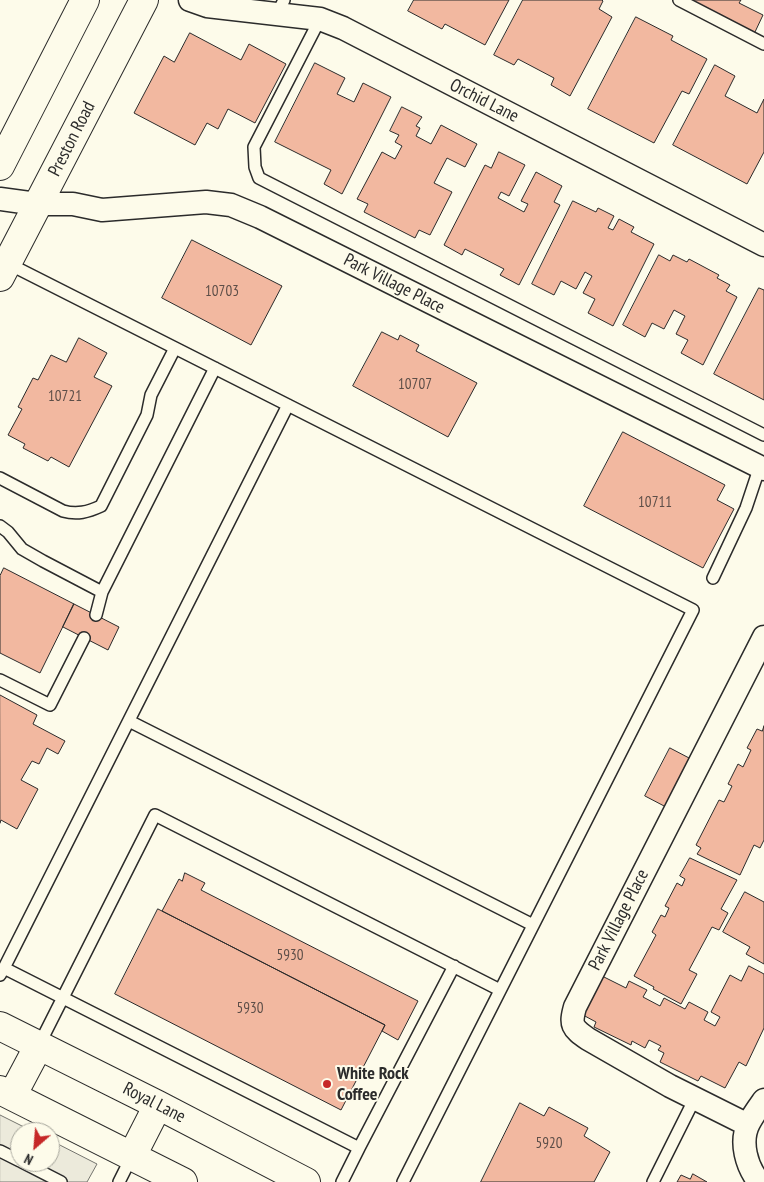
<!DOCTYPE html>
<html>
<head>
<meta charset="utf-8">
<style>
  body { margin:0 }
  #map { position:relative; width:764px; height:1182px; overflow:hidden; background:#fdfbea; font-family:"PT Sans Narrow",sans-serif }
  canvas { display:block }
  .north { position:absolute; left:10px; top:1122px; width:50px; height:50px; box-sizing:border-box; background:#fdfbea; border:1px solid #a9a89e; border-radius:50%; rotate:207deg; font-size:14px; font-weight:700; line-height:20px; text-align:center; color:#2b2b2b }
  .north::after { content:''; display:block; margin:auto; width:18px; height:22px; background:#c62828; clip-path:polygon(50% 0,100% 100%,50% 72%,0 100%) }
</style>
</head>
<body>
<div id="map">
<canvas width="764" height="1182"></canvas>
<div class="north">N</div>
</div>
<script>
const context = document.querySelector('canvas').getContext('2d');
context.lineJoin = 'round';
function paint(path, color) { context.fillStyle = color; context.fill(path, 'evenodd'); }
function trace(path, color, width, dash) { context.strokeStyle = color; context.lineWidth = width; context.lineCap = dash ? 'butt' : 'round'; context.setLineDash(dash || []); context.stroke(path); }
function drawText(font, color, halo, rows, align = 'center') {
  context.font = font + ' "PT Sans Narrow",sans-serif'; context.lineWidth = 4; context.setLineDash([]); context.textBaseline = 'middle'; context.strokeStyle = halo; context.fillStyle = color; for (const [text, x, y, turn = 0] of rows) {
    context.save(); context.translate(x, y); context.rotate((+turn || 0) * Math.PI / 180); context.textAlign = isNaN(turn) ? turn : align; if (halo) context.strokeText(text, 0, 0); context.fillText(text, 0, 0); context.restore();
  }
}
const parking = new Path2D(`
  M0 1115 34 1132H20V1162H50V1140L97 1164 87 1182H0Z`);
paint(parking, '#eceadb');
trace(parking, '#74746e', 1);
const building = new Path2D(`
  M414 0H509L485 45 445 24 442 29 408 11Z
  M523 0H602L603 1 599 9 612 17 570 96 551 85 554 78 518 59 514 65 494 55Z
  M691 0H741L739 3 763 15 755 32Z
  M636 17 673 36 671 40 707 59 689 94 682 91 654 143 588 109Z
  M190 33 241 60 249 44 286 64 255 123 228 109 218 129 207 123 195 145 134 113 164 56 174 62Z
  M315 63 345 78 337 94 354 102 363 83 391 97 342 194 324 184 331 170 275 142Z
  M715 65 735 76 725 96 757 113 764 99V152L747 184 673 145Z
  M402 107 422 117 416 126 420 128 416 136 431 144 441 125 477 144 465 167 447 158 434 183 452 192 430 235 419 230 415 238 364 212 368 204 357 199 382 152 395 159 402 146 395 142 399 135 390 131Z
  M499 152 525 165 509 196 501 192 498 198 524 212 528 204 521 201 536 172 562 186 554 202 560 205 519 285 500 275 504 269 465 249 462 255 444 245 485 165 491 168Z
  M573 201 596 212 598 208 614 216 608 228 613 230 619 219 634 227 631 232 654 244 613 326 588 313 595 299 583 293 592 276 585 272 576 289 561 281 554 295 532 284Z
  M192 240 282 286 251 345 162 298Z
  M659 255 670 261 673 255 687 262 689 259 719 275 717 278 730 285 726 291 737 297 703 365 681 353 688 340 676 334 685 316 674 310 664 329 652 323 645 337 623 325Z
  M759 288 764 290V400L714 374Z
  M382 332 398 340 400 335 419 345 416 351 477 383 448 437 353 386Z
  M79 338 107 353 94 377 112 386 69 467 51 457 48 461 23 448 25 444 8 435 22 409 18 407 33 378 38 380 51 355 66 362Z
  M623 432 725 485 717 500 734 509 703 568 584 506Z
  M4 568 74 604 40 673 0 653V576Z
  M74 604 119 627 108 650 63 627Z
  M0 695 37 715 33 724 65 741 58 754 47 748 39 764 32 761 21 780 38 789 17 829 1 820 0 823Z
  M764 726V840L760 848 754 845 740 875 697 854 701 848 696 845 719 800 724 802 732 786 728 784 738 764 743 767 751 750 747 748 757 729 762 731Z
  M670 748 691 759 666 807 645 796Z
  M690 858 737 880 721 909 728 913 719 930 712 927 689 970 697 974 681 1004 653 989 654 987 634 976 656 935 652 932 661 915 665 917 669 908 665 906 677 883 682 886 685 879 680 876Z
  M185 873 205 883 201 890 418 1001 398 1040 382 1031 385 1025 162 911 179 879 182 881Z
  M745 892 764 902V964L746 954 750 947 723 932Z
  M158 909 385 1025 341 1110 115 994Z
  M749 966 764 974V1028L746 1066 739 1062 725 1088 701 1076 698 1081 660 1062 664 1053 658 1050 661 1046 649 1040 645 1048 632 1041 631 1045 594 1027 596 1022 583 1015 602 976 626 988 629 981 647 990 643 997 660 1006 664 998 685 1009 689 1002 708 1012 704 1020 715 1026 720 1017 711 1012 730 975 741 981Z
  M520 1103 544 1116 549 1107 588 1128 584 1136 610 1152 594 1182H481Z
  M693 1174 707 1182H677L681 1175 690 1179Z`);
paint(building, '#f2b8a0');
trace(building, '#2b2b2b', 1);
const lane = new Path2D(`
  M679 0 764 44
  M277 14 284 0
  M320 19 254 147 255 167 259 178 764 435
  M7 263 693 610 403 1182
  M0 478 63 511C77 515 88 512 101 506L147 415 151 395 175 348
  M0 526 8 532 22 549 43 561 102 592 215 368
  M713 578 746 508 760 466
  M96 615 102 592
  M0 680 50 705 84 638
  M129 721 533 925
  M4 968 288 405
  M0 975 4 968 359 1148 342 1182
  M39 1045 155 815 500 990
  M359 1148 454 966
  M0 1151 20 1161
  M22 1162 61 1182
  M119 1182 132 1156
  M653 1182 695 1098`);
const street = new Path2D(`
  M190 0 207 6 320 19 343 28 764 245
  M0 199 37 204H73L102 210 206 202 231 205 260 217 764 469
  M748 1125 670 1086 588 1039C572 1028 570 1025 575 1007L764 637
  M759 1182C747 1167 739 1142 749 1123 753 1115 759 1107 764 1100`);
const secondary = new Path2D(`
  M0 1026 158 1105 306 1182
  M0 1090 183 1182
  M12 1096 39 1045
  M132 1156 158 1105`);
const primary = new Path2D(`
  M0 166 85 0
  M0 277 144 0`);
trace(lane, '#2b2b2b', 14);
trace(street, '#2b2b2b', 25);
trace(secondary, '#2b2b2b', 30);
trace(primary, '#2b2b2b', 30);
trace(lane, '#fdfbea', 11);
trace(street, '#fdfbea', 22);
trace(secondary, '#fdfbea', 28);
trace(primary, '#fdfbea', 28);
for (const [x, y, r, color] of [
  [327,1084,5,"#c62828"]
]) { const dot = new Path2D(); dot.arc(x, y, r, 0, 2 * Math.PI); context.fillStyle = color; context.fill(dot); trace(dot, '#fdfbea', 2); }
drawText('15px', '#5d4e48', null, [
  ["10703",222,292],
  ["10707",415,385],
  ["10721",65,397],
  ["10711",655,503],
  ["5930",290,956],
  ["5930",250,1009],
  ["5920",549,1144]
]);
drawText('18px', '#2b2b2b', '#fdfbea', [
  ["Orchid Lane",484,101,27],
  ["Preston Road",72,139,-63],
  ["Park Village Place",394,284,27],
  ["Park Village Place",619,920,-63],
  ["Royal Lane",154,1103,27]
]);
drawText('bold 18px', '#2b2b2b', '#fdfbea', [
  ["White Rock",337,1074],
  ["Coffee",337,1095]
], 'left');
</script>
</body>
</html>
